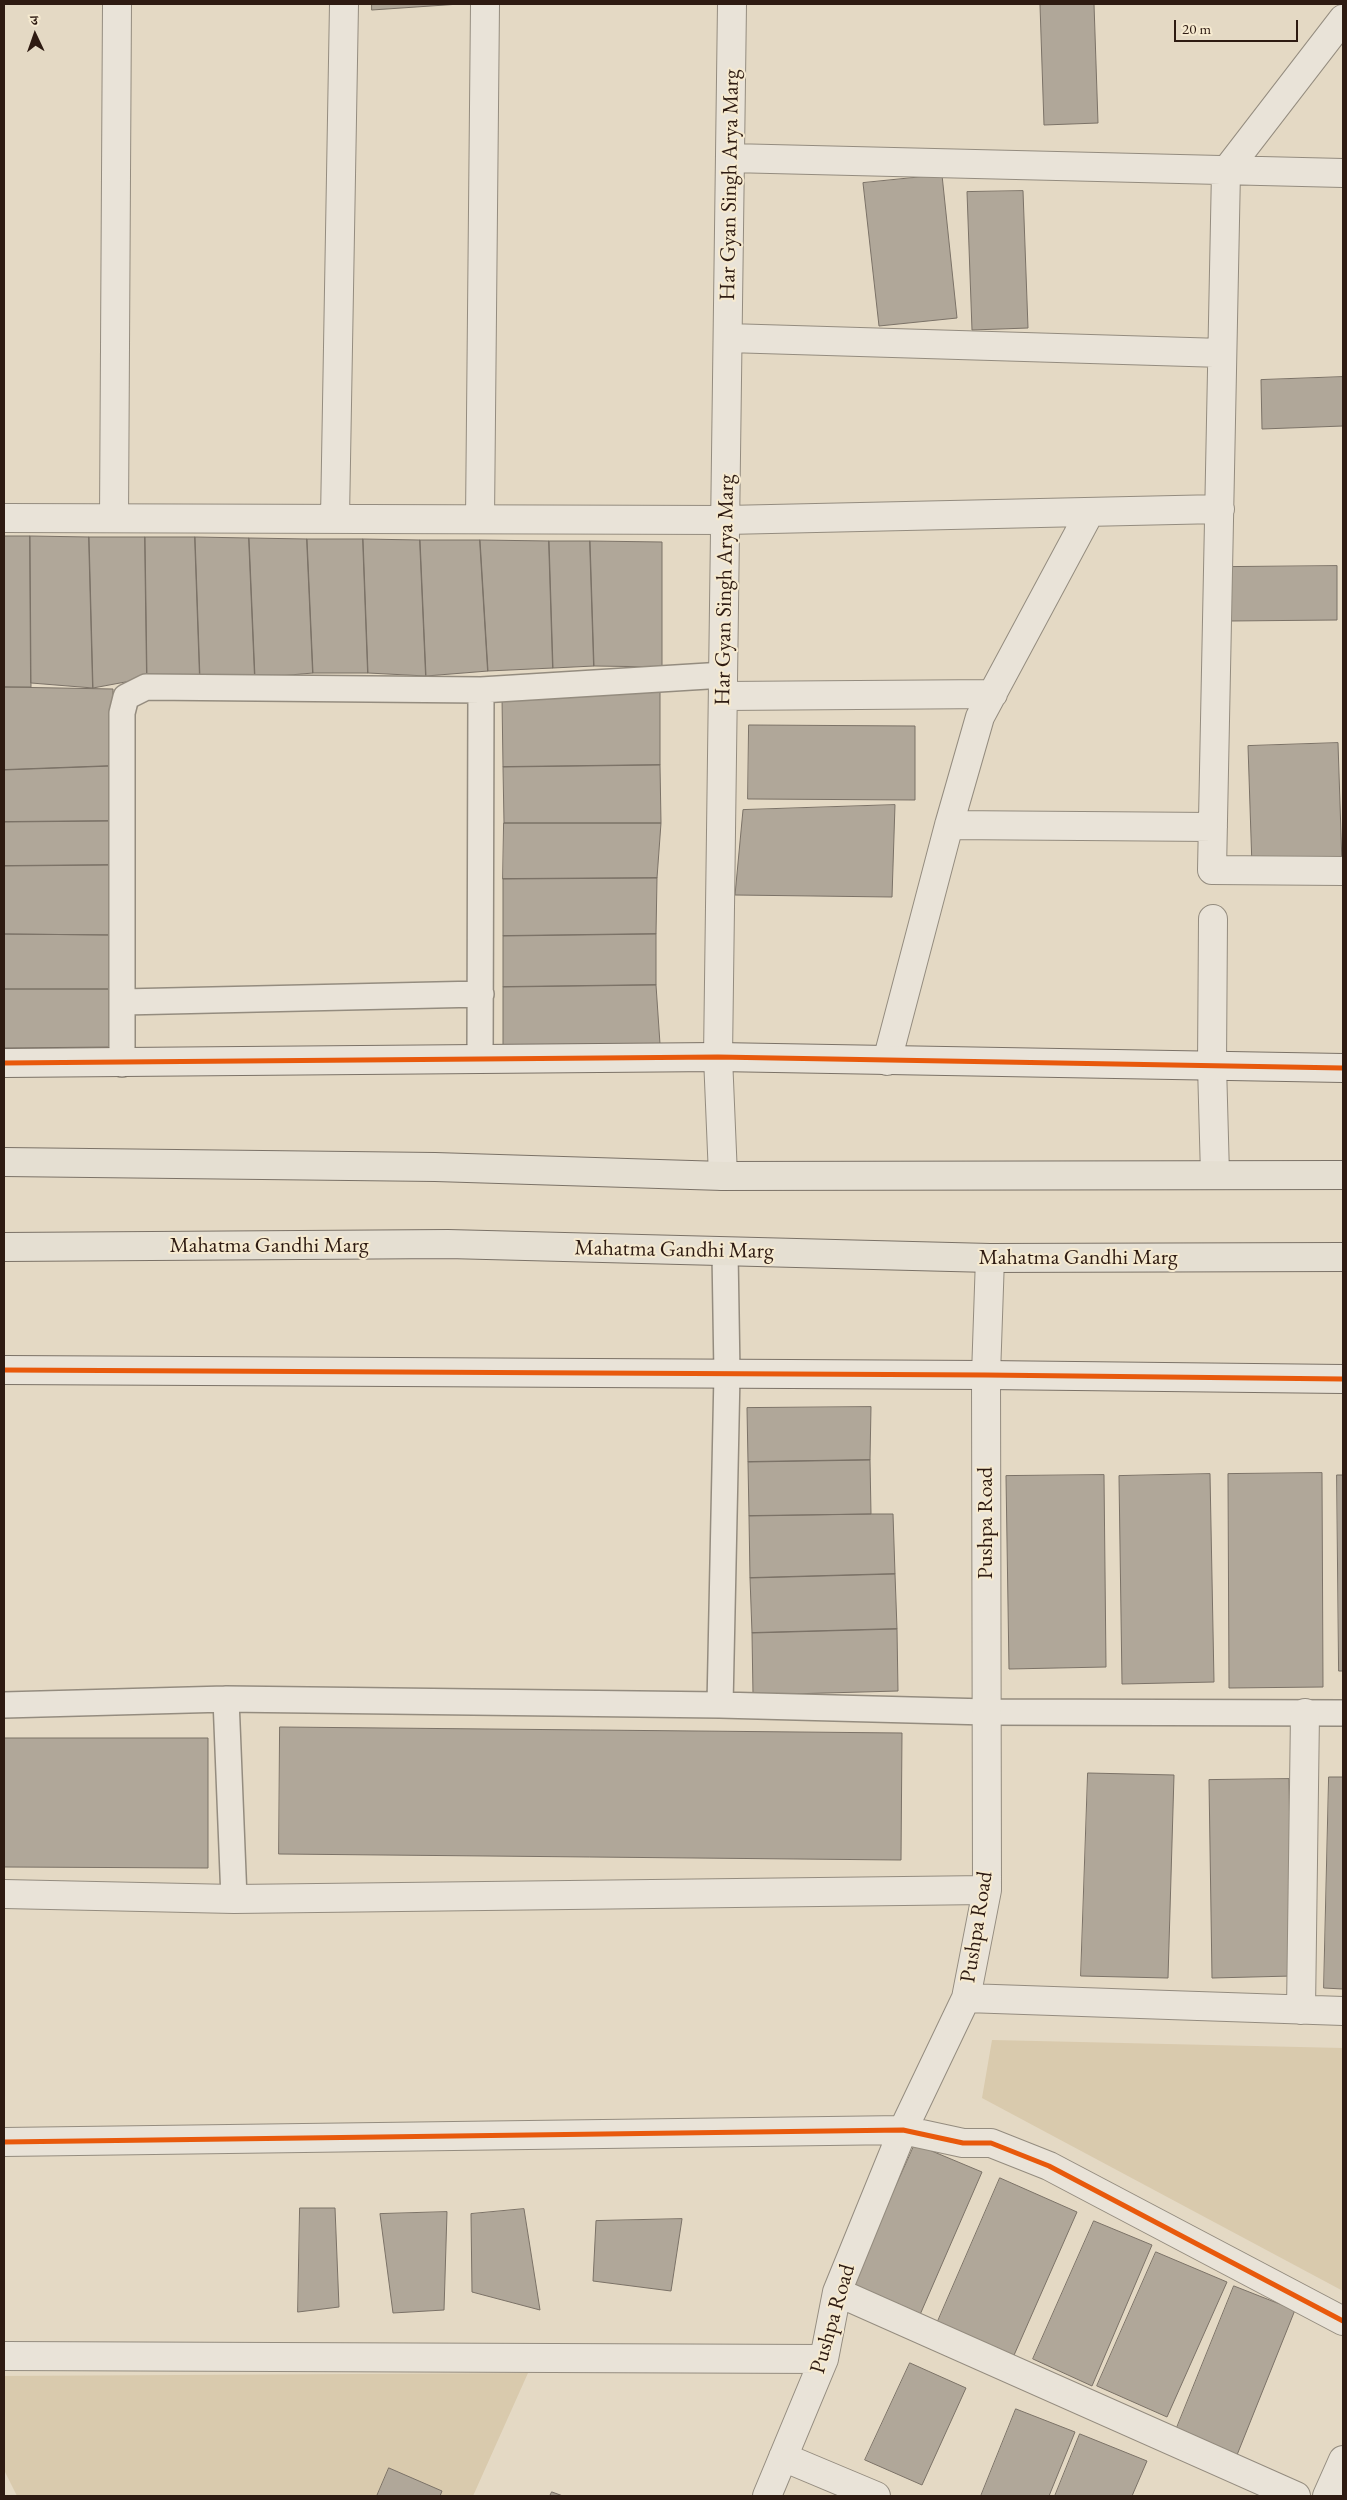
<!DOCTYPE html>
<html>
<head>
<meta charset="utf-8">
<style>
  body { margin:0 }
  #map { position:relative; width:1347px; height:2500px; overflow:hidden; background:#e4d9c4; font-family:"EB Garamond","Noto Serif Devanagari",serif }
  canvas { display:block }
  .frame { position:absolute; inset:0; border:5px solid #2e1b12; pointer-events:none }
  .north { position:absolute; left:10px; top:10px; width:50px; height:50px; -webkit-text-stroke:4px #f6ead0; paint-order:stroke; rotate:357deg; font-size:14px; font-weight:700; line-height:20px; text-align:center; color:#2e1b12 }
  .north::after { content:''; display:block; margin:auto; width:18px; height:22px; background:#2e1b12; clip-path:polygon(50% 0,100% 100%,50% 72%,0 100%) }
  .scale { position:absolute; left:1174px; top:20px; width:124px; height:22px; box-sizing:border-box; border:2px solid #2e1b12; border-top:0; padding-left:6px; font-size:15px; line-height:18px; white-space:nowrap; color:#2e1b12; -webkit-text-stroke:4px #f6ead0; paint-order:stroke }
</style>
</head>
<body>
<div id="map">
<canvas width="1347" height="2500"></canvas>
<div class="frame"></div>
<div class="north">उ</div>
<div class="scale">20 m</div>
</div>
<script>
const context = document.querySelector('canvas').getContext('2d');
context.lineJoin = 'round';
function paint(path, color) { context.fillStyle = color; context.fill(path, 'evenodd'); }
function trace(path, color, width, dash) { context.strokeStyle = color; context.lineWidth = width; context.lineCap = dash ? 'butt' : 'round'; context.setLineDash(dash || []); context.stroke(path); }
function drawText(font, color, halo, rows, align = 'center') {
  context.font = font + ' "EB Garamond",serif'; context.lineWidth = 4; context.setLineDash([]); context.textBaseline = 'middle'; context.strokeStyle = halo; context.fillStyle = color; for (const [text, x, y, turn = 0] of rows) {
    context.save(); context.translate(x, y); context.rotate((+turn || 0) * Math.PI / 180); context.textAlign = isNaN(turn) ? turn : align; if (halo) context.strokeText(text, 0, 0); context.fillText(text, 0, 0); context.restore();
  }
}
paint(new Path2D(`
  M992 2040 1343 2048V2291L982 2098Z
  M528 2373 473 2496H17L4 2470V2376Z`), '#d9caad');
const building = new Path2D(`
  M372 4H460L372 10Z
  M1094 4 1098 123 1044 125 1040 5Z
  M942 175 957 318 879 326 863 183Z
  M1023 191 1028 328 972 330 967 192Z
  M1343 377V426L1262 429 1261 380Z
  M4 536H30L31 687H4Z
  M30 536 89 537 93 688 31 683Z
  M89 537H145L147 678 93 688Z
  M145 537H195L200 679 147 678Z
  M195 537 249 538 255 678 200 679Z
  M249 538 307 539 313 673 255 678Z
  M307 539H363L368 673H313Z
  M363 539 420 540 426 676 368 673Z
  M420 540H480L488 671 426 676Z
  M480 540 549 541 553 668 488 671Z
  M549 541H590L594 666 553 668Z
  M590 541 662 542V667L594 666Z
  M1337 566V620L1230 621 1229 567Z
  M4 687 113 689 112 766 4 770Z
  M660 689V765L503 767 502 697Z
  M749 725 915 726V800L748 799Z
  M1338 743 1342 864 1252 867 1248 746Z
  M660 765 661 823H504L503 767Z
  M112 766 113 821 4 822V770Z
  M895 805 892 897 735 895 743 810Z
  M113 821 114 865 4 866V822Z
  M504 823H661L657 878 503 879Z
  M114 865 112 935 4 934V866Z
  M657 878 656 934 503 936V879Z
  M4 934 112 935 111 989H4Z
  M656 934V985L503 987V936Z
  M656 985 660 1044 503 1049V987Z
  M4 989H111V1047L4 1048Z
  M871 1407 870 1460 748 1462 747 1408Z
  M870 1460 871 1514 749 1516 748 1462Z
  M1322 1473 1323 1687 1229 1688 1228 1474Z
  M1210 1474 1214 1682 1122 1684 1119 1476Z
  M1104 1475 1106 1667 1009 1669 1006 1476Z
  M1337 1475H1343V1671H1339Z
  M871 1514H893L895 1574 750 1578 749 1516Z
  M895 1574 897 1629 752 1633 750 1578Z
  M897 1629 898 1691 753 1695 752 1633Z
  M280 1727 902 1733 901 1860 279 1854Z
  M4 1738H208V1868L4 1867Z
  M1088 1773 1174 1775 1168 1978 1081 1976Z
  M1329 1777H1343V1989L1324 1988Z
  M1289 1779 1292 1976 1212 1978 1209 1780Z
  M915 2144 982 2172 919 2317 851 2287Z
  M1000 2178 1077 2212 1011 2362 935 2328Z
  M300 2208H335L339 2307 298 2312Z
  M524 2209 540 2310 472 2292 471 2214Z
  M447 2212 444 2310 393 2313 380 2214Z
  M682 2219 671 2291 593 2281 596 2221Z
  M1094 2221 1152 2245 1092 2386 1033 2359Z
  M1156 2252 1227 2282 1167 2417 1097 2386Z
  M1234 2286 1295 2310 1237 2455 1176 2430Z
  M910 2363 966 2388 922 2485 865 2460Z
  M1016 2409 1075 2432 1049 2496H981Z
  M1080 2434 1147 2461 1132 2496H1055Z
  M389 2468 442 2491 440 2496H377Z
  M552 2492 563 2496H550Z`);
paint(building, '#b0a799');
trace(building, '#7b7267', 1);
const lane = new Path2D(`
  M481 690 724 675
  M123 1002 481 994
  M122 1064V713L126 697 146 687 481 690 480 1060
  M226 1699 234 1899
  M4 1705 226 1699 720 1705 727 1374 725 1252
  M720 1705 987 1712 1343 1713`);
const street = new Path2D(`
  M1343 19 1226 171 1212 870 1343 871
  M730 158 1343 173
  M728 338 1222 353
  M4 518 726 520 1220 509
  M114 518 117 4
  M335 518 344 4
  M480 519 485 4
  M724 696 993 694
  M949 825 1213 827
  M1213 919 1212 1065 1215 1175
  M887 1061 949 825 980 717 1090 512
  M723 1176 718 1057 732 4
  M4 1894 234 1899 987 1890
  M966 1998 1343 2011
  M1301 2010 1305 1713
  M4 2142 903 2130 963 2143H991L1049 2166 1343 2321
  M837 2292 1296 2496
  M4 2356 824 2359
  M783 2457 876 2496
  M767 2496 824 2359 837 2292 903 2130 966 1998 987 1890 986 1375 990 1258
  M1327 2496 1343 2460`);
const secondary = new Path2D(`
  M4 1063 718 1057 1343 1068
  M4 1370 986 1375 1343 1379`);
const primary = new Path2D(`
  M4 1162 435 1167 723 1176 1343 1175
  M4 1247 448 1244 990 1258 1343 1257`);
trace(lane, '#948c7f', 28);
trace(street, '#948c7f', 30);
trace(secondary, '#7b7267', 30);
trace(primary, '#7b7267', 30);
trace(lane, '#e9e3d8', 25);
trace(street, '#e9e3d8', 28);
trace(secondary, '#e9e3d8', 28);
trace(primary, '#e5dfd2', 28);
trace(new Path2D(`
  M4 1063 718 1057 1343 1068
  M4 1370 986 1375 1343 1379
  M4 2142 903 2130 963 2143H991L1049 2166 1343 2321`), '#e8590c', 5);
drawText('22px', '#2e1b12', '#f6ead0', [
  ["Har Gyan Singh Arya Marg",730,185,-89],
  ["Har Gyan Singh Arya Marg",725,590,-89],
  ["Mahatma Gandhi Marg",269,1246],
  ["Mahatma Gandhi Marg",674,1250,1],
  ["Mahatma Gandhi Marg",1078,1258],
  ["Pushpa Road",986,1523,-90],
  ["Pushpa Road",977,1927,-81],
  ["Pushpa Road",833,2319,-74]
]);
</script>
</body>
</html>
